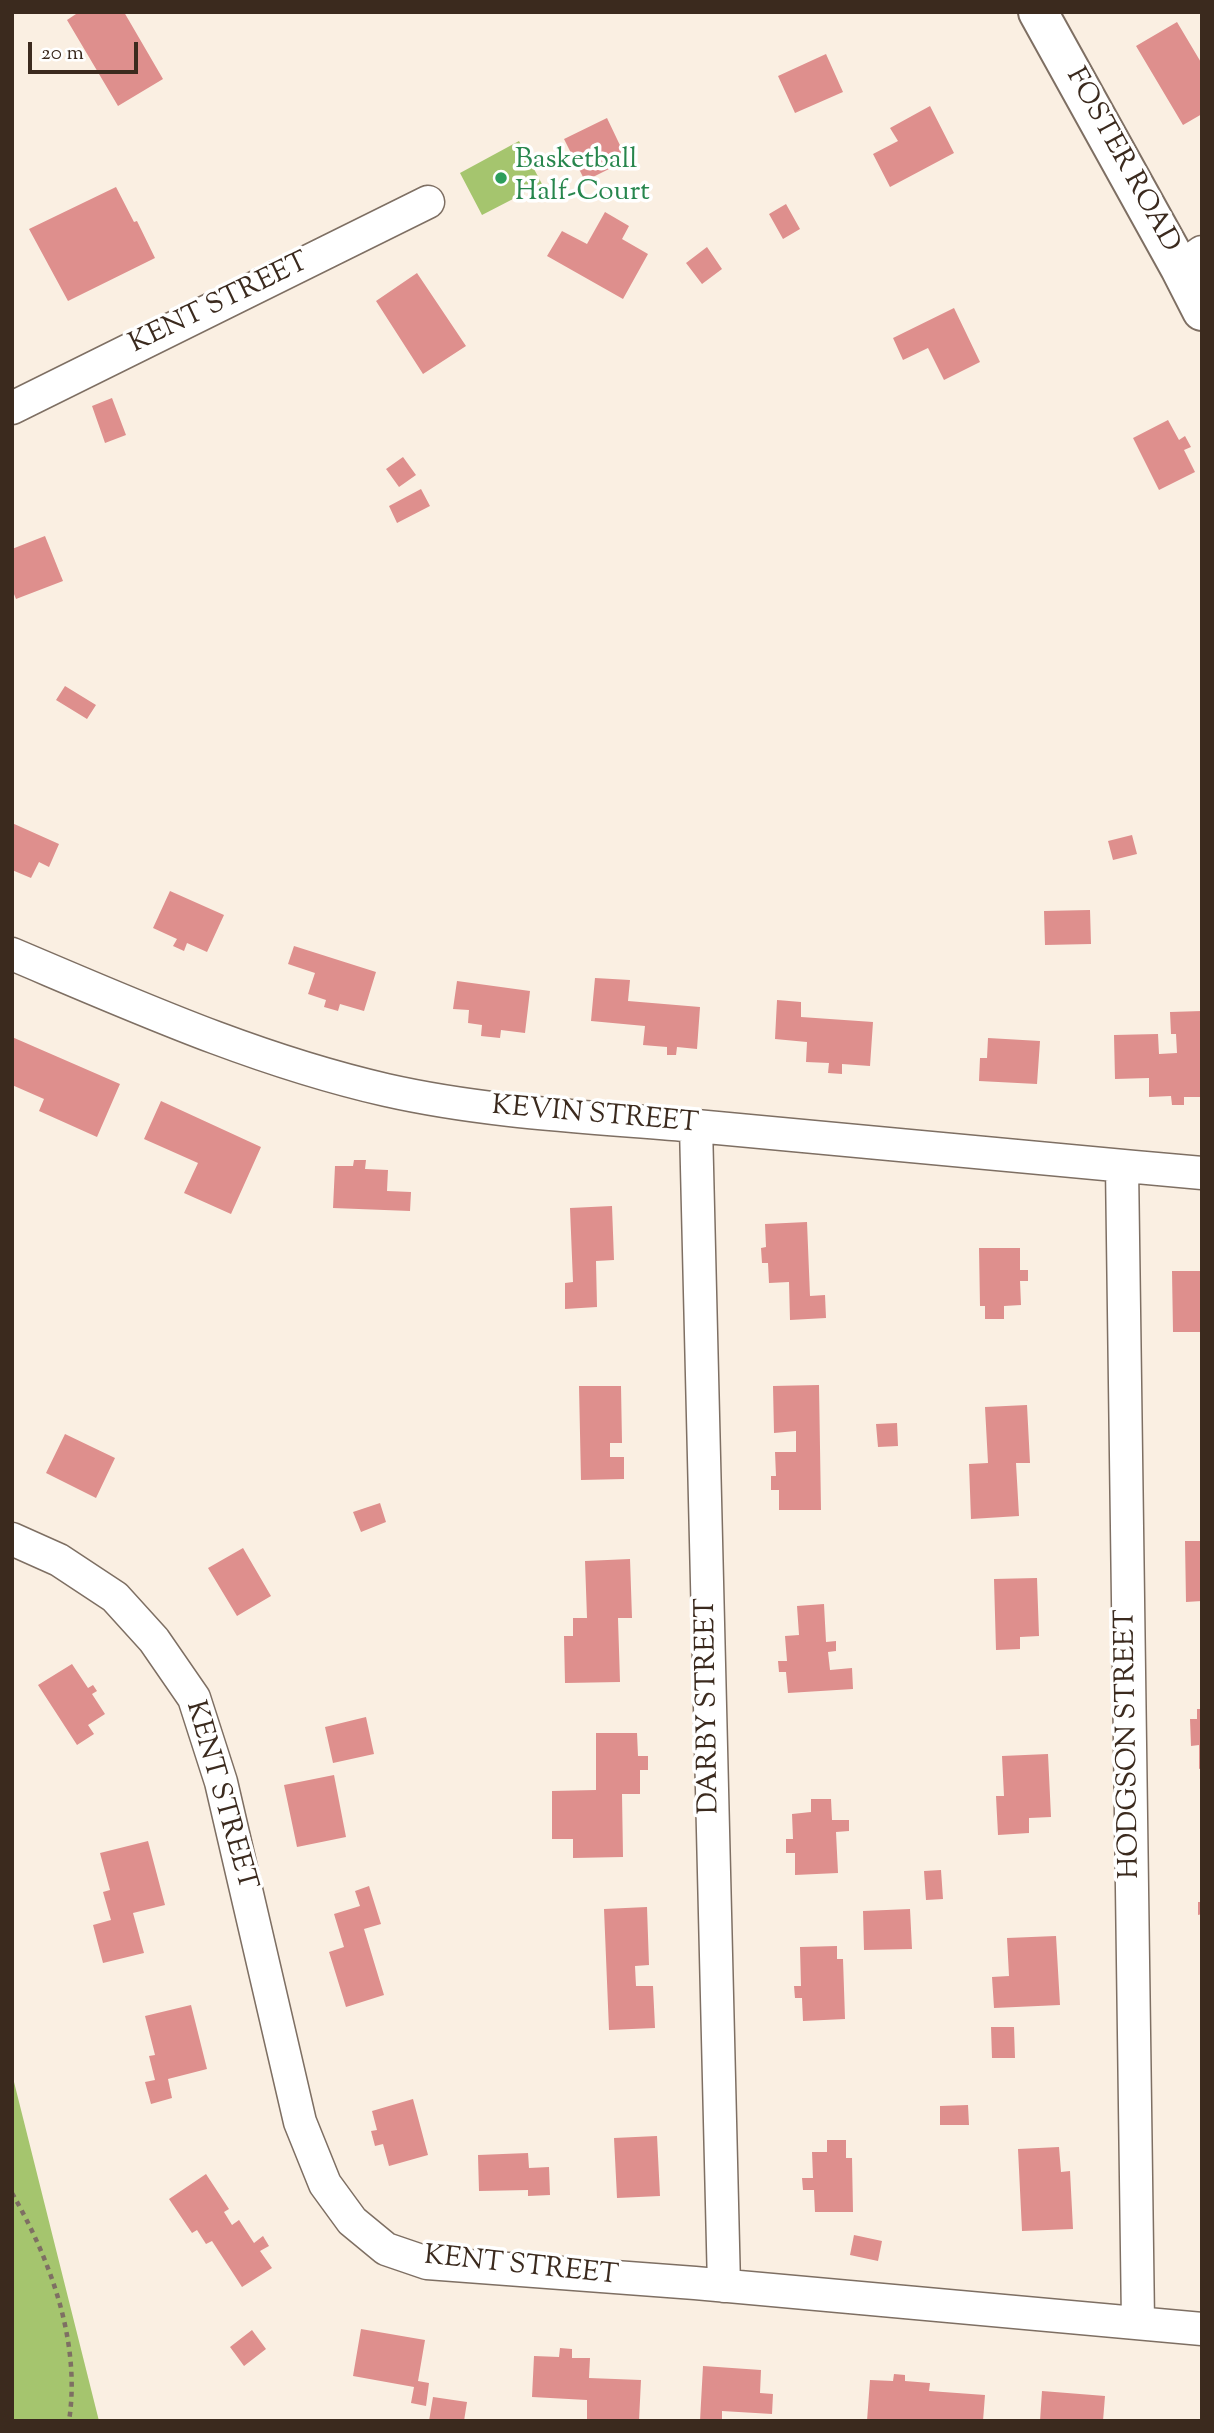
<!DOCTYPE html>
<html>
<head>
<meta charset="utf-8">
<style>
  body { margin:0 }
  #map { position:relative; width:1214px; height:2433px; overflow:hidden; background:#faefe2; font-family:"Sorts Mill Goudy",serif }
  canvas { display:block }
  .frame { position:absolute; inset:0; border:14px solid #3b2a1e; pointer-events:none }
  .scale { position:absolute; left:28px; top:42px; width:110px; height:32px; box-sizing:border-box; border:4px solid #3b2a1e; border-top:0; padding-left:9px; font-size:21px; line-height:24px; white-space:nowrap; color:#3b2a1e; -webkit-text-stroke:5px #fff; paint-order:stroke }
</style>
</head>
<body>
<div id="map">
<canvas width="1214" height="2433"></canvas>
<div class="frame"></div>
<div class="scale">20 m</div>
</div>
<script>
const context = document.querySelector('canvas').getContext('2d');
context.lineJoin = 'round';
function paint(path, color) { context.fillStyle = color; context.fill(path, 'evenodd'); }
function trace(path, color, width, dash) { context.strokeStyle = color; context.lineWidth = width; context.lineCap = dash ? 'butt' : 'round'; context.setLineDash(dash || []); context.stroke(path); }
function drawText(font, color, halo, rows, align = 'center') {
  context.font = font + ' "Sorts Mill Goudy",serif'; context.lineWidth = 7; context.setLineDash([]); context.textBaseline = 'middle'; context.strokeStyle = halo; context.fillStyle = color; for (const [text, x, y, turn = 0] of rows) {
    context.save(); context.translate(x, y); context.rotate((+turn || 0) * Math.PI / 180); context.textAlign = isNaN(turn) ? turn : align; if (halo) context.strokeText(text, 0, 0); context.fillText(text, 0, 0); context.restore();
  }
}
paint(new Path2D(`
  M519 141 542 184 482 215 460 173Z
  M12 2074 99 2421H12Z`), '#a5c56e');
paint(new Path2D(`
  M79 12H124L163 79 118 106 67 20Z
  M1177 22 1202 64V114L1183 125 1136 46Z
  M826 54 843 92 795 113 778 76Z
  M930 106 954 153 890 187 873 154 898 141 890 128Z
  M607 118 627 160 585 181 564 139Z
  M116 187 134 222 137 221 155 258 68 301 29 229Z
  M786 204 800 229 783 239 769 214Z
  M605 212 629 226 622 239 648 254 623 299 547 256 562 231 587 244Z
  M707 247 722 269 702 284 686 263Z
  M417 273 466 346 423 374 376 301Z
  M954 308 980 362 944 380 928 348 903 360 893 338Z
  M112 398 126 435 105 443 92 406Z
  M1168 420 1179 440 1185 436 1191 447 1184 450 1195 472 1159 490 1133 438Z
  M403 457 416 475 399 487 386 469Z
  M421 489 430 506 397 523 389 506Z
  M45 536 63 581 16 599 12 589V549Z
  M65 686 96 705 87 719 56 700Z
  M12 823 59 844 49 867 39 862 31 878 12 870Z
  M1132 835 1137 854 1113 860 1108 841Z
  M170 891 224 915 207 952 187 943 184 951 173 946 177 939 153 928Z
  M1090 910 1091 944 1045 945 1044 911Z
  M294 946 376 972 364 1011 340 1004 338 1011 324 1007 326 1000 308 994 315 973 288 964Z
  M595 978 630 980 628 1001 700 1007 697 1049 677 1047 676 1055H667V1047L643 1045 645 1026 591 1021Z
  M457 981 530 991 525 1033 501 1030 500 1038 481 1036 482 1025 468 1023 469 1010 453 1009Z
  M777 1000 801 1002V1017L873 1022 870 1066 842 1064V1074L828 1073 829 1063 806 1062 807 1042 775 1039Z
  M1202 1011V1097H1184V1105H1172L1171 1096 1149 1097V1078L1115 1079 1114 1035 1158 1034 1159 1054 1177 1053 1176 1034H1171L1170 1012Z
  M12 1037 120 1084 97 1137 39 1111 44 1099 12 1085Z
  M988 1038 1040 1041 1037 1084 979 1081 980 1058H987Z
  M161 1101 261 1147 231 1214 184 1193 198 1163 144 1139Z
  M354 1160H366L365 1169 388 1170 387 1191 411 1192 410 1211 333 1208 335 1166H353Z
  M612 1206 614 1260 596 1261 597 1307 565 1309V1283L573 1282 570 1208Z
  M807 1222 810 1296 825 1295 826 1318 790 1320 789 1282 769 1283 768 1263H762L761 1248 766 1247 765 1224Z
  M979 1248H1020V1270H1028V1281H1020L1021 1305 1004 1306V1319H985V1306H980Z
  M1172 1271H1202V1332H1173Z
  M819 1385 821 1510H779V1490H771V1476H776L775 1452H796V1431L774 1433 773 1386Z
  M579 1386H621L622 1443H610V1457H624V1479L581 1480Z
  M1027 1405 1030 1463H1016L1019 1516 971 1519 969 1464 988 1463 985 1407Z
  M897 1423 898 1446 878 1447 876 1424Z
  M65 1434 115 1458 96 1498 46 1473Z
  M380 1503 386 1522 361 1532 353 1512Z
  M1185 1541H1202V1601L1186 1602Z
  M243 1548 271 1596 237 1616 208 1568Z
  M630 1559 632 1618H618L620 1682 565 1683 564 1636H573V1618H587L585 1561Z
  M1037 1578 1039 1636 1020 1637V1649L996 1650 994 1579Z
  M824 1604 826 1642 836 1641V1651L828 1652 830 1670 852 1668 853 1689 788 1693 786 1672H779L778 1661H787L785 1636 799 1635 797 1606Z
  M72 1664 88 1688 93 1685 97 1691 92 1694 105 1714 88 1725 94 1734 77 1745 38 1685Z
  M1197 1709H1202V1768L1199 1769V1745L1191 1746 1190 1719H1197Z
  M366 1717 374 1754 333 1763 325 1727Z
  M596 1733H637L638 1756H648V1770H640V1794H622L623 1857 573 1858V1839H552V1791L596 1790Z
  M1048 1754 1051 1817 1029 1818V1833L998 1835 996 1796H1004L1002 1756Z
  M334 1775 346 1837 297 1847 284 1785Z
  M811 1799H831L832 1820H849V1831L836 1832 838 1873 795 1875V1853H786V1839H793L792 1814 811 1812Z
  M148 1841 165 1905 133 1913 144 1953 103 1963 93 1925 111 1920 103 1892 110 1890 100 1853Z
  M941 1870 943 1899 926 1900 924 1871Z
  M369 1886 381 1924 364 1929 384 1995 346 2007 329 1952 344 1947 334 1914 360 1906 355 1891Z
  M1198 1902H1202V1914L1198 1915Z
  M647 1907 649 1965 635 1966 636 1986H653L655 2028 609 2030 604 1909Z
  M910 1909 912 1949 864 1950 863 1911Z
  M1056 1936 1060 2005 994 2008 992 1977 1009 1976 1007 1938Z
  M837 1946V1959H843L845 2019 803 2021 802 1998H795L794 1986H801L800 1947Z
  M191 2005 207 2069 168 2079 172 2098 151 2104 145 2082 155 2080 149 2056 155 2055 145 2016Z
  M991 2027H1014L1015 2058H992Z
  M413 2099 428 2155 389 2166 383 2144 375 2146 371 2131 377 2130 372 2111Z
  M968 2105 969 2125H940V2106Z
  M657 2136 660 2196 617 2198 614 2138Z
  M827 2140H846V2158H852L853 2212H815L814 2190H803L802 2178H813L812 2152H827Z
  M1059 2147 1061 2172 1070 2171 1073 2229 1022 2231 1018 2149Z
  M528 2153 529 2168 549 2167 550 2195 528 2196V2190L479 2191 478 2155Z
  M206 2174 229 2209 224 2212 232 2225 239 2220 254 2243 263 2236 269 2246 260 2251 272 2268 242 2287 212 2241 206 2244 197 2230 192 2233 169 2199Z
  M854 2235 882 2241 878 2261 850 2255Z
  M361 2329 425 2340 418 2381 429 2383 426 2406 411 2403 414 2387 353 2376Z
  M252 2330 266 2349 244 2366 230 2347Z
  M560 2348 572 2349V2358H590L589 2378 641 2380 639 2421H587V2400L532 2397 534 2356 559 2357Z
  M703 2366 761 2370 760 2393 773 2394 772 2414 722 2411V2421H700Z
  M894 2374 905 2375V2381L930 2383 929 2391 985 2395 983 2421H867L870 2380 893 2381Z
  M1042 2391 1105 2396 1103 2421H1040Z
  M433 2397 467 2402 464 2421H429Z`), '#de8f8d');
const street = new Path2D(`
  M1180 268 1202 252
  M12 408 428 202
  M12 954C135 1006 255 1060 386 1090 488 1113 592 1117 696 1126 864 1141 1033 1158 1202 1173
  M696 1126 724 2286
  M1122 1166 1138 2322
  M12 1539 59 1560 115 1597 154 1640 194 1698 221 1782 300 2122 325 2184 352 2221 386 2249 427 2263 695 2283 1202 2329`);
const secondary = new Path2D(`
  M1038 12 1180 268 1202 311`);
trace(street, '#7e6f63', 35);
trace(secondary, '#7e6f63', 42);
trace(new Path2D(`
  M12 2193C51 2261 81 2343 69 2421`), '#7e6f63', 4.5, [5, 5]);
trace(street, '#fff', 32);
trace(secondary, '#fff', 38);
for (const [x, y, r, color] of [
  [501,178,7,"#2e9e5b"]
]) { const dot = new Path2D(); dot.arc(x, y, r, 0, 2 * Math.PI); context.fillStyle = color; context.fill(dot); trace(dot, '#fff', 2.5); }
drawText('28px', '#3b2a1e', '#fff', [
  ["FOSTER ROAD",1121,161,61],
  ["KENT STREET",220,305,-26],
  ["KEVIN STREET",595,1117,5],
  ["DARBY STREET",710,1706,-91],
  ["HODGSON STREET",1130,1744,-91],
  ["KENT STREET",219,1796,74],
  ["KENT STREET",521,2268,6]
]);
drawText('28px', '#27864d', '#fff', [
  ["Basketball",515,162],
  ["Half-Court",515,194]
], 'left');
</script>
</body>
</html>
